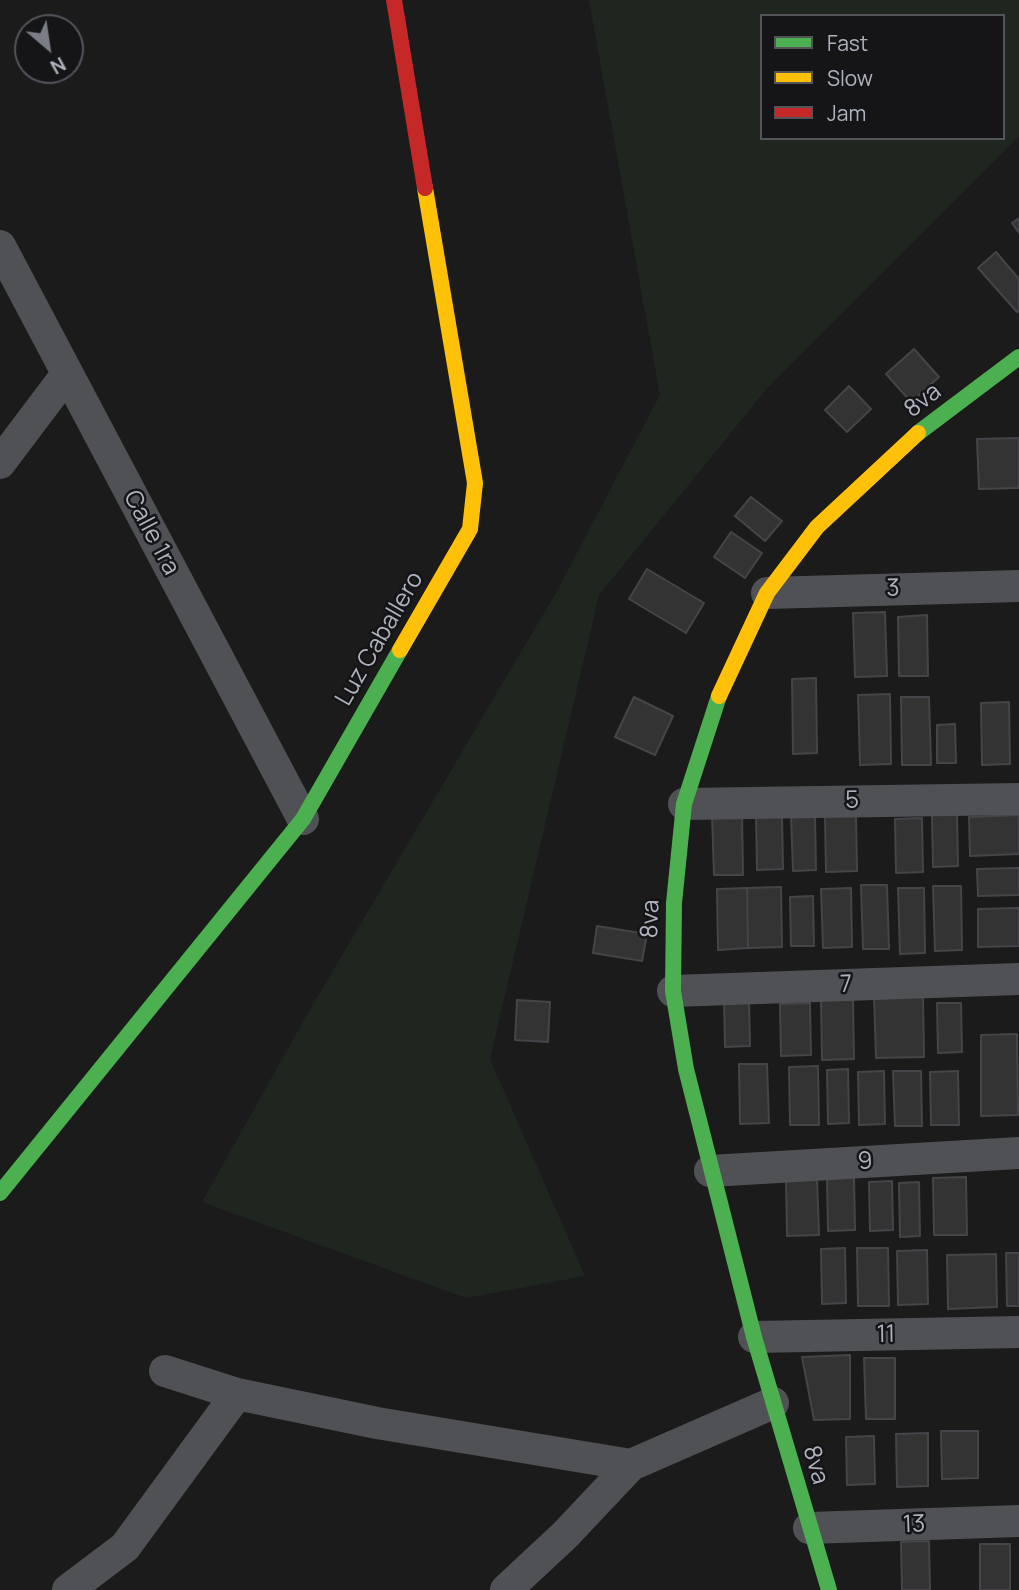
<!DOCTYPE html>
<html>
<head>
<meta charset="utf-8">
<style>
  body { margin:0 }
  #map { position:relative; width:1019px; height:1590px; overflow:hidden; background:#1b1b1c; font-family:Manrope,sans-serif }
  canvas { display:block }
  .legend { position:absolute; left:760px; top:14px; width:245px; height:126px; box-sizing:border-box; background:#151518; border:2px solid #52545a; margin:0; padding:9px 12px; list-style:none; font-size:21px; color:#adb2bd }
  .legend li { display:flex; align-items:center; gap:14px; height:35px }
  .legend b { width:35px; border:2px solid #52545a }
  .north { position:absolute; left:14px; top:14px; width:70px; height:70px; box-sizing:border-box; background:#151518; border:2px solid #52545a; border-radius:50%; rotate:151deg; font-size:19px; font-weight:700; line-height:28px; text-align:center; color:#adb2bd }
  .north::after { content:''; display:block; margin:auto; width:24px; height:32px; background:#7a7d85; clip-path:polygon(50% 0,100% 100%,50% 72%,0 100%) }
</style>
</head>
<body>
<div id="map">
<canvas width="1019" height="1590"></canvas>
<ul class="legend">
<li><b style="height:9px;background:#4caf50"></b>Fast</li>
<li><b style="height:9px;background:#ffc107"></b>Slow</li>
<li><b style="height:9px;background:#c62828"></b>Jam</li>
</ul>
<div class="north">N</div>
</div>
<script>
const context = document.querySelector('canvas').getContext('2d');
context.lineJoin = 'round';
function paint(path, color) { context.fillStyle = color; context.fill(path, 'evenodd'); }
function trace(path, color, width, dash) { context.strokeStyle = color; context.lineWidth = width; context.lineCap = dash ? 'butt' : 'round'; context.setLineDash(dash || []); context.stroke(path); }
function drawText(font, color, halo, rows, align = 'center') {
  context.font = font + ' Manrope,sans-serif'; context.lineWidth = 5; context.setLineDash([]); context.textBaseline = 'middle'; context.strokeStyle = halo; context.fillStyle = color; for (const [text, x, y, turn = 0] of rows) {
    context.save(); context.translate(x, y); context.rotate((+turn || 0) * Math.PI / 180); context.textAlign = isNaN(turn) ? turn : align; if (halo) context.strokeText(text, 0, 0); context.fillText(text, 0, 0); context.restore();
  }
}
paint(new Path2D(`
  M589 0H1019V136L769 386 599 595 490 1059 585 1276 466 1298 202 1202 308 1013 557 591 660 395ZM762 16H1003V138H762Z`), '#1f2620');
const building = new Path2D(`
  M1019 218V233L1012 223Z
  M996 252 1019 279V310L1017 312 978 268Z
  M914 349 939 377 911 402 886 374Z
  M849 386 871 409 847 432 825 410Z
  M1019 438V488L979 489 977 439Z
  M751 497 782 521 765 541 735 516Z
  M731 532 762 553 745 578 714 557Z
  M647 569 704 603 686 633 629 599Z
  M885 612 887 676 855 677 853 613Z
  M927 615 928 676H899L898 617Z
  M816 678 817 753 793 754 792 679Z
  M890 694 891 764 860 765 858 695Z
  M634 697 673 716 655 755 615 737Z
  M901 697H929L931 765H902Z
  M1009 702 1010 764 982 765 981 703Z
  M955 724 956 763H937V725Z
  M957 813 958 866 933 867 932 814Z
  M712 814H742L743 875H714Z
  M782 814 783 869 757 870 756 815Z
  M791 815H815L816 870 793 871Z
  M1019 815V854L970 856 969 817Z
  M825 816H856L857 871 826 872Z
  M922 818 923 872 896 873 895 819Z
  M1019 868V895L978 896 977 869Z
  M861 885H887L889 949H863Z
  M933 886H961L962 950 935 951Z
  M781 887 782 947 748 948 747 888Z
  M747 888 748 948 718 950 717 889Z
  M851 888 852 947 823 948 821 889Z
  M898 888H924L925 953 900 954Z
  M813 896 814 946H791L790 897Z
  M1019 908V946L978 947V909Z
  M597 926 647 934 642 961 593 953Z
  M923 995 924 1057 876 1058 874 996Z
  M821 998H853L854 1059 822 1060Z
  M749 999 750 1046 725 1047 724 1000Z
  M517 1000 550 1002 548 1042 515 1040Z
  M810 1003 811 1055 781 1056 780 1004Z
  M937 1003H961L962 1052 938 1053Z
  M1017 1034 1018 1115 981 1116V1035Z
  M739 1064H767L769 1123 740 1124Z
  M818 1066 819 1125H790L789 1067Z
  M848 1069 849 1123 828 1124 827 1070Z
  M884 1071 885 1124 859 1125 858 1072Z
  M893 1071H921L922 1126H895Z
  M958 1071 959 1125H931L930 1072Z
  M854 1177 855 1230 828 1231 827 1178Z
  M966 1177 967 1235H934L933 1178Z
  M786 1178H817L819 1235 787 1236Z
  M892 1181 893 1230 870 1231 869 1182Z
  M919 1182 920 1236 900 1237 899 1183Z
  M845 1248 846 1303 822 1304 821 1249Z
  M857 1248H888L889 1306H858Z
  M927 1250 928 1304 898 1305 897 1251Z
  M1006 1253H1019V1306H1007Z
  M996 1254 997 1307 948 1309 947 1255Z
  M850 1355V1419L814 1420 802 1357Z
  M864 1358H895V1419H866Z
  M941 1431H978V1478L942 1479Z
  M928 1433V1486L897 1487 896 1434Z
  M874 1436 875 1484 847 1485 846 1437Z
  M929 1541 930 1590H902L901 1542Z
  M980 1544H1010V1590H980Z`);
paint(building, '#333334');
trace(building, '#444548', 2);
trace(new Path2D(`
  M0 246 303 819
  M0 463 67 374
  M767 593 1019 586
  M684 804 1019 799
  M673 991 1019 979
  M710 1171 1019 1153
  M754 1337 1019 1332
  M165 1371 237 1394 377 1423 631 1465
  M809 1528 1019 1521
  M68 1590 125 1547 237 1394
  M506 1590 565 1535 631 1465 773 1403`), '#4f5155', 32);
trace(new Path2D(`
  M918 433 1019 357
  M719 696 684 804 674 903 673 991 686 1069 754 1337 829 1590
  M0 1193 303 819 400 650`), '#4caf50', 16);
trace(new Path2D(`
  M400 650 470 529 475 483 425 188
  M719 696 767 593 817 527 918 433`), '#ffc107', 16);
trace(new Path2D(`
  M394 0 425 188`), '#c62828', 16);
drawText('24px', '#adb2bd', '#151518', [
  ["8va",923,401,-38],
  ["Calle 1ra",151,533,62],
  ["3",893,589,-1],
  ["Luz Caballero",380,639,-60],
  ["5",852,801,-1],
  ["8va",651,919,-88],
  ["7",846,985,-2],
  ["9",865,1162,-3],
  ["11",886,1335,-1],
  ["8va",815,1465,74],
  ["13",914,1525,-2]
]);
</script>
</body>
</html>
